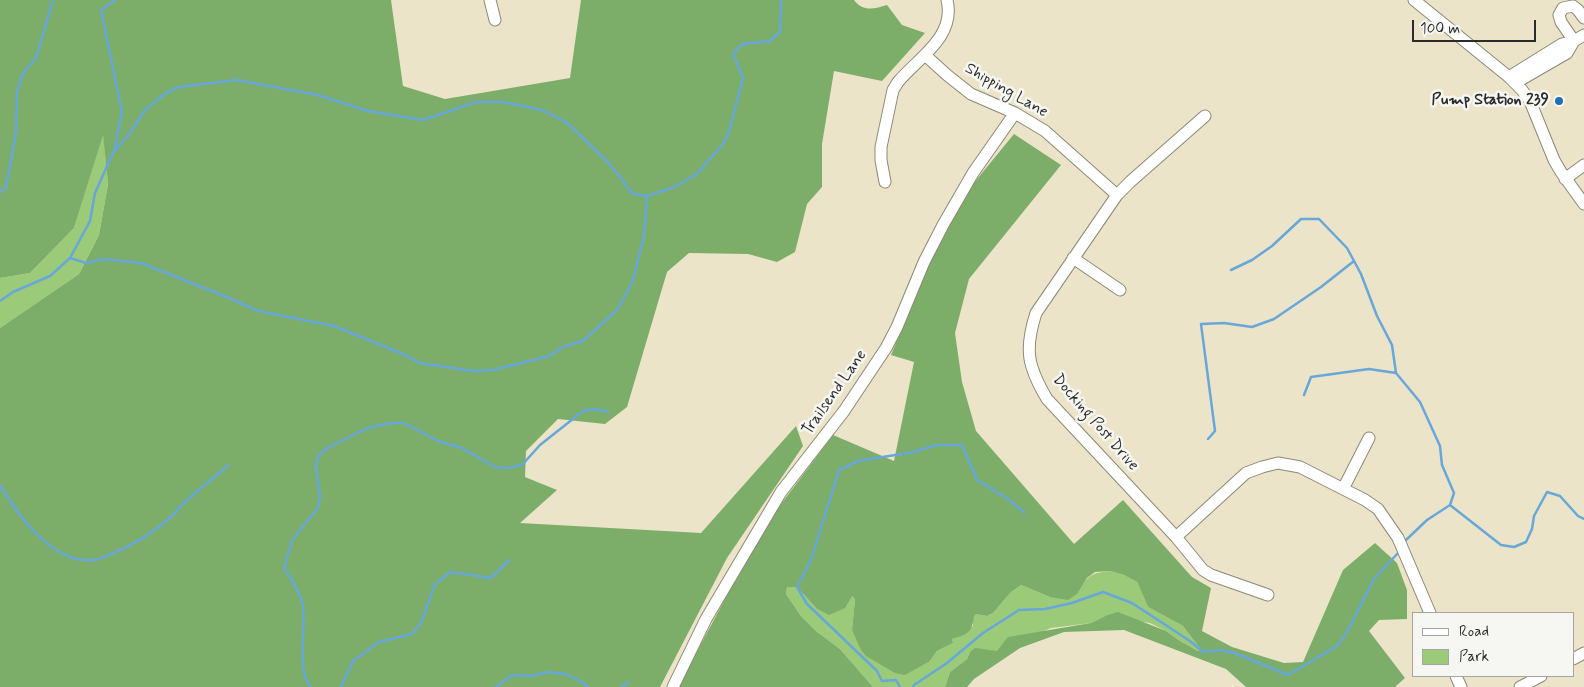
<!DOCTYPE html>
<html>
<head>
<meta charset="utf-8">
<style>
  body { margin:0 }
  #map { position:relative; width:1584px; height:687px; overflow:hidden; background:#ece4c8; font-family:Mynerve,sans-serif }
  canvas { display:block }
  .legend { position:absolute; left:1412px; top:612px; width:162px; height:65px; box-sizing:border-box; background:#f6f6f2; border:1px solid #a5a5a2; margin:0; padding:6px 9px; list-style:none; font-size:15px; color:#2b2b2b }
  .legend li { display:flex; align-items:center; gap:10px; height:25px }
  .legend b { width:25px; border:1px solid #a5a5a2 }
  .scale { position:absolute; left:1412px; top:20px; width:124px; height:22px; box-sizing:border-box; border:2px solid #2b2b2b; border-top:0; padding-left:6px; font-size:15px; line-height:18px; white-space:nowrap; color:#2b2b2b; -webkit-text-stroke:4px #f6f6f2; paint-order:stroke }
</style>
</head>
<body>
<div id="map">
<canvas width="1584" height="687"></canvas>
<ul class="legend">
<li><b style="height:6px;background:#fff"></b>Road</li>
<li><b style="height:14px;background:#9bca79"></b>Park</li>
</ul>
<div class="scale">100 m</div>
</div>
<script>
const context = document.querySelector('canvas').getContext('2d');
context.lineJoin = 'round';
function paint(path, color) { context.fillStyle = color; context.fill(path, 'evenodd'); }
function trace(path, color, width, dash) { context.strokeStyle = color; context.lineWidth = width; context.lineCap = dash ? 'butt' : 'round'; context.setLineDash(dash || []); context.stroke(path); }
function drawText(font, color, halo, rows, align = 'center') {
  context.font = font + ' Mynerve,sans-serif'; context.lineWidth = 5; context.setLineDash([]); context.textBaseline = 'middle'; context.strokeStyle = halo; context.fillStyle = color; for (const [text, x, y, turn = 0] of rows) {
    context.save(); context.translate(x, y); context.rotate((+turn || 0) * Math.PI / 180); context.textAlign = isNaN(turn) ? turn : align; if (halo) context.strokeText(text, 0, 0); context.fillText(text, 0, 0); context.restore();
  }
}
paint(new Path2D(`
  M103 133 108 184 99 235 79 274 0 328V278L30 273 74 228Z
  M1110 571 1124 575 1137 582 1148 607 1183 626 1203 652 1198 651 1180 641 1166 631 1150 623 1105 616 1091 623 1051 628 998 651 970 652 967 659 950 672 945 687H873L840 649 816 631 801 616 786 594 787 587 794 586 797 587 816 608 852 596 855 599 852 630 930 661 937 651 953 643 952 639 973 626V616L976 614 987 616 993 613 1011 592 1021 585 1050 597 1077 594C1087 577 1089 573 1110 571Z`), '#9bca79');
paint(new Path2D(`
  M0 0H391L403 86 445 99 570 78 581 0H854C863 12 874 9 887 5L902 25 925 33 882 81 834 71 822 144V187L807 204 795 252 777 262 748 254 689 253 667 272 627 407 605 424 558 419 526 451 525 477 557 490 520 523 701 533 796 426 803 446 727 558 660 687H0V328L79 274 99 235 108 184 103 135 74 228 30 273 0 278Z
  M1014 134 1061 165 969 279 955 333 962 382 976 431 1074 544 1123 500 1192 577 1211 588 1202 631 1232 647 1284 663 1303 662 1343 570 1375 543 1397 563 1407 590V619L1379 620 1369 631 1405 678 1395 687H1246L1226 669 1124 630 1064 632 1020 648 974 679 967 687H945L950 672 967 659 970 652 975 648 997 651 1008 637 1091 623 1105 616 1118 612 1166 631 1180 641 1198 651H1202L1183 626 1148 607 1137 582 1124 575 1110 571 1095 572 1087 578 1077 594 1068 600 1050 597 1021 585 1011 592 993 613 987 616 976 614 974 616C972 633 968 634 952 639L953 643 937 651 930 661 905 675 895 673 866 656 861 650 852 630 855 599 852 596 845 608 829 615 816 608 797 587H787L786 594 801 616 816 631 840 649 873 687H678L763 528 833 435 894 461 914 362 891 355 950 212Z`), '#7cae69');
trace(new Path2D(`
  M114 152 122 112 101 10 115 0
  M0 192 6 188 16 131 17 92 23 73 36 58 53 0
  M70 258 86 263 104 259 141 263 227 297 258 311 334 326 403 354 419 363 474 371 493 370 549 356 565 346 583 341 617 310 632 283 637 264 644 235 647 196
  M1231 270 1252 260 1272 246 1301 219H1319L1347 248 1361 274 1377 316 1392 345 1396 373 1420 402 1440 446 1442 465 1454 493 1450 505 1427 520 1406 540
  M0 301 13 292 50 276 70 258 90 221 95 193 113 153 130 133 145 110 166 93 179 87 236 80 318 95 368 111 423 120 476 102H504L542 110 566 122 609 163 633 194 647 196 674 187 697 174 723 144 729 132 743 78 733 53 743 44 770 41 780 32 781 0
  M1304 395 1311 377 1369 369 1396 373
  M1208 439 1215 431 1201 324 1224 323 1252 327 1274 319 1321 287 1354 261
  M0 485C18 516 53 564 93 560 99 560 106 556 111 554 134 545 154 532 172 516 177 511 180 506 185 502 199 489 214 477 229 465
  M1450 505 1501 545 1514 547 1526 542 1532 529 1534 516 1547 492 1560 496 1578 516 1584 519
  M311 687C296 674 306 626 303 606 301 593 291 579 284 568L292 540 318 508 320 496 316 468 318 456 329 447 365 429 390 423H404L438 441 462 448 495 467 509 468 522 465 540 445 583 411 595 409 608 412
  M341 687 353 661 379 642 412 634 421 623 435 584 451 572 491 578 509 560
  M496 687 512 675 530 676 548 672 566 674 582 682 588 687
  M622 687 629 682
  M900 687 896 680 882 681 877 671 807 604 797 587 811 560 839 470 858 461 914 452 936 445H962L977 480 1008 499 1024 512
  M913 687 914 685 947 663 983 633 1019 610 1045 609 1072 603 1103 592 1132 603 1190 641 1203 652 1222 650 1237 654 1288 675 1337 646 1346 634 1374 579 1398 553`), '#67a7da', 2.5);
const minor = new Path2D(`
  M490 0 495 20
  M1414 0 1509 77 1522 90 1530 101 1554 160 1561 172 1584 204
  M1584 18 1578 10 1573 6 1563 8 1559 15 1561 22 1574 41 1584 35
  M925 55 947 75 971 94 1015 113 1045 131 1117 195
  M1509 77 1562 44 1574 41 1567 53 1515 83
  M1205 116 1131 181 1117 195 1036 313C1024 350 1028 367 1047 399L1176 537 1203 570 1211 575 1268 595
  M1565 179 1584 165
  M885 182 881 160V147L893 90 898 82C918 58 956 37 947 0
  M1073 258 1120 290
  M1343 489 1369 438
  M1176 537 1246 473 1262 467 1278 463 1300 467 1365 500 1378 509 1398 538 1430 613
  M1573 659 1584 653
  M1456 676 1461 687
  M673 687 706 619 781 492 844 411 886 348 897 327 924 262 943 225 973 173 1015 113
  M1520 687 1541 676`);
trace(minor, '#8c887a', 13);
trace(minor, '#fff', 11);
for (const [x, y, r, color] of [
  [1559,101,5,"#1f6fb2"]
]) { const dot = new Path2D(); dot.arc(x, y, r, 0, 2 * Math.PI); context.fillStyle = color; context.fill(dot); trace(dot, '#f6f6f2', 2); }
drawText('16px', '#2b2b2b', '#f6f6f2', [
  ["Shipping Lane",1006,91,30],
  ["Trailsend Lane",835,393,-55],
  ["Docking Post Drive",1095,423,49]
]);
drawText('bold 16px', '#2b2b2b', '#f6f6f2', [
  ["Pump Station 239",1549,101]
], 'right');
</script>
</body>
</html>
